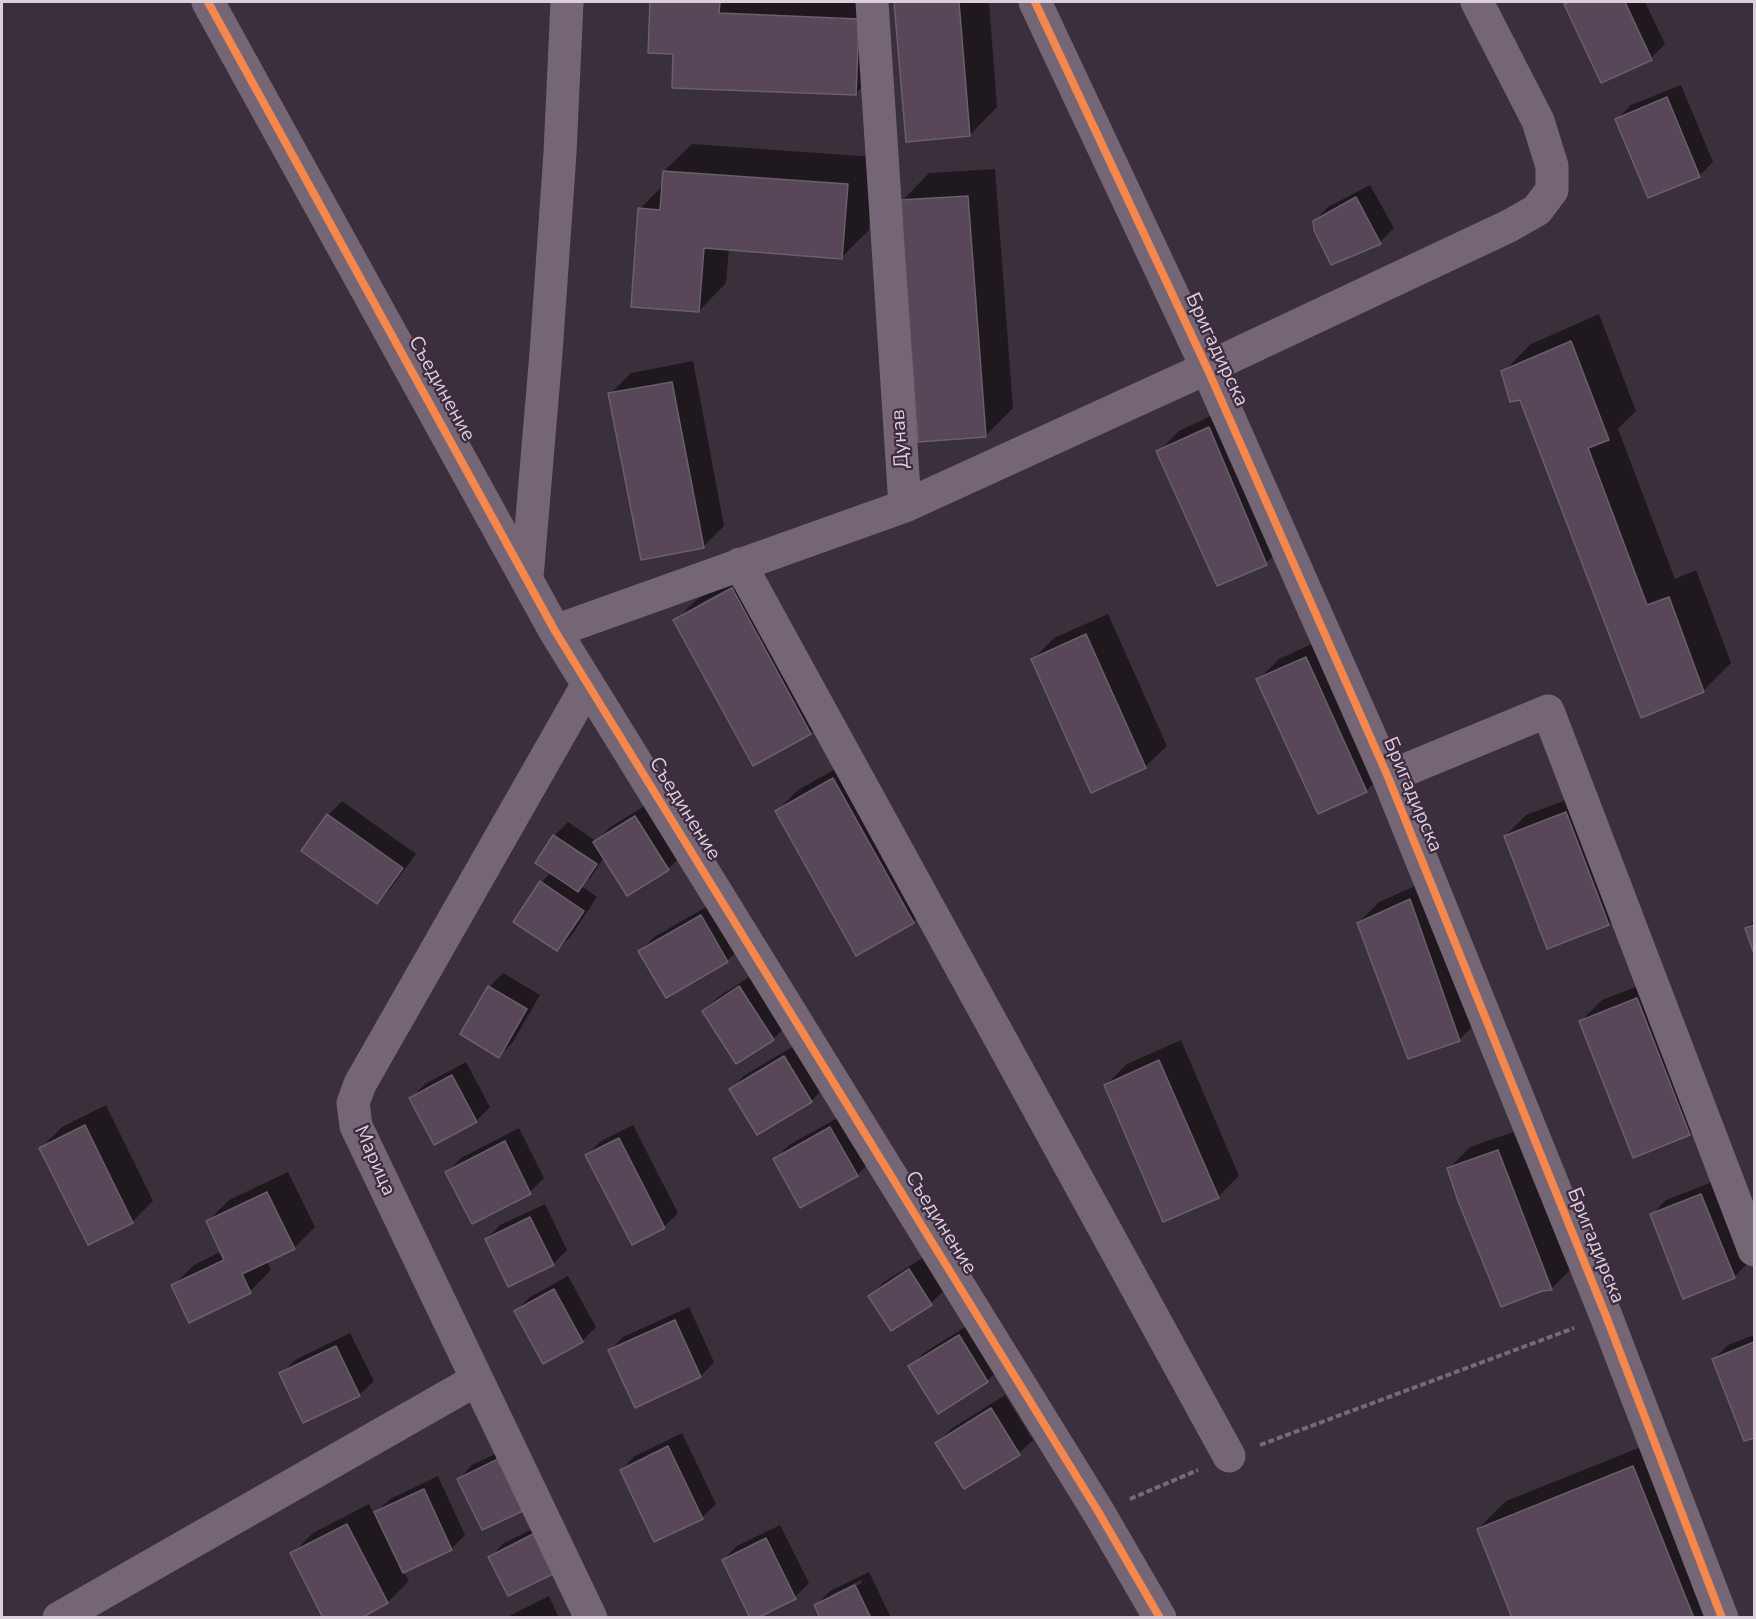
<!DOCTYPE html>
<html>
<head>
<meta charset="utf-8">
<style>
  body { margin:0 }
  #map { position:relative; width:1756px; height:1619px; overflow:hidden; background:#3a303b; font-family:"Nunito Sans",sans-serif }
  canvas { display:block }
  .frame { position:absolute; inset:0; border:3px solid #dbcfdc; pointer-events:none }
</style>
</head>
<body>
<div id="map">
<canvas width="1756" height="1619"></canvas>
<div class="frame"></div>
</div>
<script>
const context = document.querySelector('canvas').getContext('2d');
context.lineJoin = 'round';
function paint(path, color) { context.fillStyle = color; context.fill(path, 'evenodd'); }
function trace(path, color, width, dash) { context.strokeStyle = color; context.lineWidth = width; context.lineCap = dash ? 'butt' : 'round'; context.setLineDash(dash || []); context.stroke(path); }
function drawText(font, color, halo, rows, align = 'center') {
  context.font = font + ' "Nunito Sans",sans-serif'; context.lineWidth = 4.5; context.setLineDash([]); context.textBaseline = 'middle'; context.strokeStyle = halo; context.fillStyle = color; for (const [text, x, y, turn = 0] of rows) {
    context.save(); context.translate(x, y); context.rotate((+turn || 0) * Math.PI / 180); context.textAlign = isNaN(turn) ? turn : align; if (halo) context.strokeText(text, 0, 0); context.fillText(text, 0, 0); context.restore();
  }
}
paint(new Path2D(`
  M652 2H885L883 66 855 94 675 52 650 51Z
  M896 2H989L997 107 970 135 907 140Z
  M1569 2H1645L1665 44 1651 58 1602 81 1566 4Z
  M1681 85 1713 162 1699 176 1617 119 1631 105Z
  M692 144 874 157 869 230 842 257 729 249 726 283 699 311 640 209 663 185 664 171Z
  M995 169 1013 408 986 435 902 201 929 173Z
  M1370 185 1394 228 1380 242 1314 221 1328 207Z
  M1599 314 1636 411 1618 429 1675 579 1696 570 1731 663 1703 691 1642 716 1521 399 1503 372 1531 344Z
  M693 361 724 526 703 547 610 394 631 373Z
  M1230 407 1287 542 1266 563 1158 452 1179 431Z
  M753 568 832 712 811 733 753 764 675 621 696 600ZM738 583 739 586 698 609V605Z
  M1108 614 1167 746 1145 767 1033 659 1054 638Z
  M1327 637 1387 770 1366 791 1258 680 1279 659Z
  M855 758 934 901 913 922 777 811 798 790Z
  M1587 792 1630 903 1609 924 1505 836 1526 815Z
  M342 801 416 854 391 888 377 902 303 850 328 815Z
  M649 803 682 855 668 869 604 857 592 876 581 886 597 897 571 936 557 950 515 921 542 882 551 872 537 862 554 836 568 822 596 841 609 828Z
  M1431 879 1480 1019 1459 1040 1358 923 1379 902Z
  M715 902 741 947 727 961 640 951 654 937Z
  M1754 921V950L1747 928Z
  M503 973 540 995 513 1042 499 1056 489 987Z
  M754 974 787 1025 773 1039 704 1011 718 997Z
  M1658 978 1711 1113 1690 1134 1634 1156 1581 1021 1602 1000Z
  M1181 1040 1239 1176 1218 1197 1106 1085 1127 1064Z
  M799 1043 825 1087 811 1101 731 1089 745 1075Z
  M466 1062 490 1107 476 1121 411 1098 425 1084Z
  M106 1105 153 1201 132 1222 41 1148 62 1127Z
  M845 1114 871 1161 857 1175 775 1159 789 1145Z
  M633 1125 678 1213 664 1227 587 1155 601 1141Z
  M519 1128 544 1178 530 1192 447 1172 461 1158Z
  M1519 1130 1573 1267 1552 1288 1542 1290 1449 1168 1470 1147Z
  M288 1172 315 1227 294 1248 267 1261 271 1270 250 1291 190 1321 173 1286 194 1265 222 1251 208 1221 229 1200Z
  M1715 1181 1748 1263 1734 1277 1652 1214 1666 1200Z
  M545 1204 567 1250 553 1264 486 1239 500 1225Z
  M924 1257 945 1290 931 1303 891 1329 870 1296 884 1282Z
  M568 1276 596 1327 582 1341 516 1311 530 1297Z
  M689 1307 714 1362 701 1376 609 1351 623 1337Z
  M973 1322 1001 1367 987 1381 910 1367 924 1353Z
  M350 1333 374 1381 360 1394 304 1421 281 1374 295 1360Z
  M1754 1335V1436L1745 1440 1714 1359 1728 1345Z
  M1005 1395 1033 1440 1019 1453 937 1443 951 1429Z
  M682 1433 716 1504 702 1517 655 1540 621 1470 635 1456Z
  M1661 1439 1732 1618H1514L1478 1529 1506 1501Z
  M512 1446 483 1528 459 1479 472 1465Z
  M438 1476 465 1535 451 1549 403 1571 409 1581 388 1602 292 1554 313 1533 369 1504 374 1514 390 1499Z
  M553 1519 572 1556 490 1557 504 1543Z
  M780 1525 809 1583 795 1597 723 1560 737 1546Z
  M869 1572 891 1618H822L816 1605 830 1591ZM861 1580 862 1583 831 1598V1595Z
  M549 1596 559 1618H507L509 1616Z`), '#0007');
const building = new Path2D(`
  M650 2H720L719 13 859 19 856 95 672 88 673 54 648 53Z
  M894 2H959L970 136 906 142Z
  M1570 2H1625L1652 60 1601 83 1564 4Z
  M1667 97 1700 177 1648 198 1615 119Z
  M663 171 848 184 842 259 704 248 699 312 631 307 638 208 660 210Z
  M968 196 986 437 918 442 900 200Z
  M1356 197 1381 244 1331 265 1314 230 1313 221Z
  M1571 341 1609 440 1588 448 1647 605 1669 597 1704 692 1641 718 1520 400 1510 402 1501 371Z
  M672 382 704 548 641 560 608 393Z
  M1209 427 1267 565 1217 586 1156 451Z
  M732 588 811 734 753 766 673 620Z
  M1086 634 1146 768 1091 793 1031 659Z
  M1306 657 1367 792 1318 814 1256 679Z
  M833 778 914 923 856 956 775 811Z
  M1566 812 1609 925 1547 949 1504 836Z
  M327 814 403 868 377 904 301 851Z
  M635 816 669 870 627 896 593 842Z
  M553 835 597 864 578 892 535 863Z
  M540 881 584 911 557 951 513 922Z
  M1410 899 1460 1041 1408 1059 1357 923Z
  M701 915 728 962 666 998 638 951Z
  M1754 925V954L1745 928Z
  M488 986 527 1009 499 1058 460 1034Z
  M739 986 774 1040 736 1064 702 1011Z
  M1637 998 1690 1135 1633 1158 1579 1021Z
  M784 1056 812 1102 757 1135 729 1089Z
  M1159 1060 1219 1198 1163 1222 1104 1085Z
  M452 1075 477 1122 434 1145 409 1098Z
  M85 1125 133 1223 88 1245 39 1148Z
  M830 1127 858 1176 800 1208 773 1159Z
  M619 1138 665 1228 632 1245 585 1155Z
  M505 1141 531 1194 472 1224 445 1172Z
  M1498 1150 1552 1290 1542 1291 1501 1307 1458 1201 1447 1168Z
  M267 1192 295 1249 242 1274 251 1293 189 1323 171 1285 224 1260 206 1221Z
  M1701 1194 1735 1278 1683 1299 1650 1214Z
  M530 1217 554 1265 508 1287 485 1239Z
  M909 1269 932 1305 891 1331 868 1296Z
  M554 1289 583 1342 543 1364 514 1311Z
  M675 1320 701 1377 635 1408 608 1350Z
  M959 1335 988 1382 938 1414 908 1366Z
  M1754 1342V1438L1744 1441 1712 1359Z
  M336 1346 360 1396 303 1423 279 1373Z
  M991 1408 1020 1455 964 1489 935 1443Z
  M668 1446 703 1519 654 1542 620 1470Z
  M498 1459 523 1511 482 1530 457 1479Z
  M1633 1466 1694 1618H1512L1477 1529Z
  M424 1489 452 1550 403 1573 374 1512Z
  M347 1524 388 1603 361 1618H323L290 1553Z
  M539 1531 559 1571 508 1596 488 1557Z
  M766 1538 796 1599 757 1618H750L722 1560Z
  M855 1585 871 1618H820L814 1605Z`);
paint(building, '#574759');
trace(building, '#69606a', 1.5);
trace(new Path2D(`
  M1260 1445 1574 1328
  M1130 1499 1198 1470`), '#766a76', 4, [6, 3]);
trace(new Path2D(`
  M208 2 555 631 1099 1513 1160 1618
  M1035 2 1207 368 1388 777 1606 1316 1722 1618
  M905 506 1207 368 1509 226 1537 210 1552 190V166L1538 121 1477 2
  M740 564 1229 1456
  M527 577 546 353 560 153 567 2
  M555 631 905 506 872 2
  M588 684 360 1084 353 1103 356 1126 591 1618
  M1388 777 1548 711 1754 1250
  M59 1618 476 1380`), '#756676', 33);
trace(new Path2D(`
  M208 2 555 631 1099 1513 1160 1618
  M1035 2 1207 368 1388 777 1606 1316 1722 1618`), '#f5874c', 8);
drawText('20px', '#dbcfdc', '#3e2b40', [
  ["Бригадирска",1216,350,65],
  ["Съединение",441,389,61],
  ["Дунав",901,439,-94],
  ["Бригадирска",1412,795,67],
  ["Съединение",684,809,58],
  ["Марица",374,1161,66],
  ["Съединение",940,1223,58],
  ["Бригадирска",1595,1246,68]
]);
</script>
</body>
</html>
